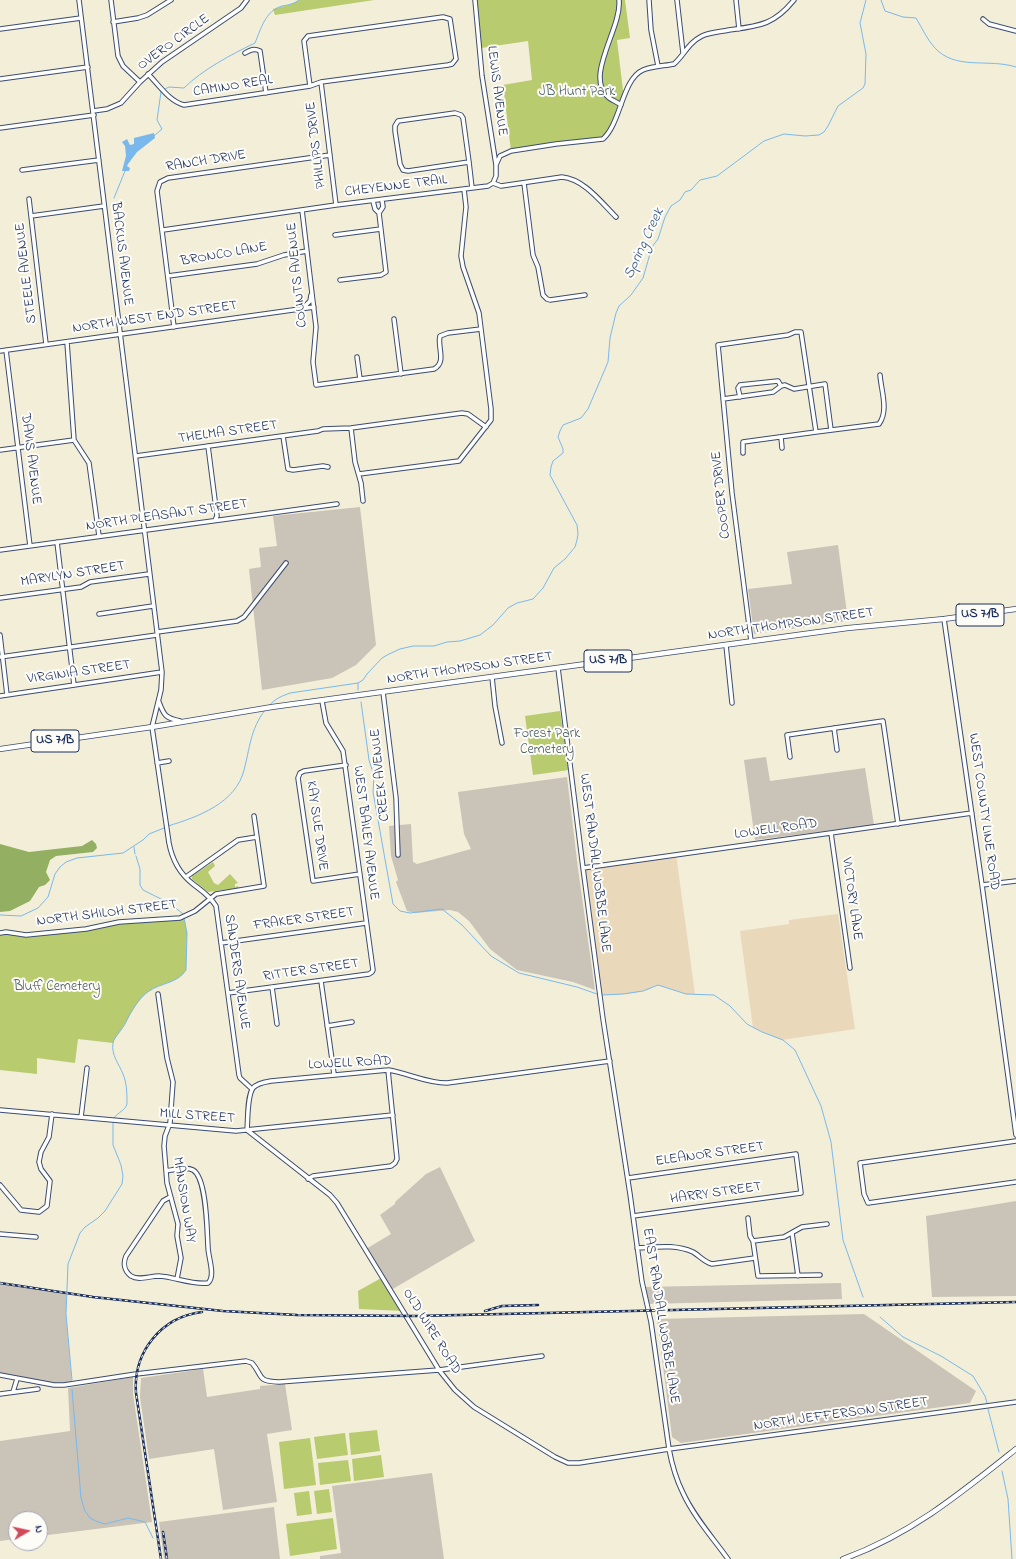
<!DOCTYPE html>
<html>
<head>
<meta charset="utf-8">
<style>
  body { margin:0 }
  #map { position:relative; width:1016px; height:1559px; overflow:hidden; background:#f2eed8; font-family:"Indie Flower",sans-serif }
  canvas { display:block }
  .north { position:absolute; left:8px; top:1511px; width:40px; height:40px; box-sizing:border-box; background:#fdfcf7; border:1px solid #a3aaba; border-radius:50%; rotate:81deg; font-size:11px; font-weight:700; line-height:16px; text-align:center; color:#1b2f5e }
  .north::after { content:''; display:block; margin:auto; width:14px; height:18px; background:#d1495b; clip-path:polygon(50% 0,100% 100%,50% 72%,0 100%) }
</style>
</head>
<body>
<div id="map">
<canvas width="1016" height="1559"></canvas>
<div class="north">N</div>
</div>
<script>
const context = document.querySelector('canvas').getContext('2d');
context.lineJoin = 'round';
function paint(path, color) { context.fillStyle = color; context.fill(path, 'evenodd'); }
function trace(path, color, width, dash) { context.strokeStyle = color; context.lineWidth = width; context.lineCap = dash ? 'butt' : 'round'; context.setLineDash(dash || []); context.stroke(path); }
function drawText(font, color, halo, rows, align = 'center') {
  context.font = font + ' "Indie Flower",sans-serif'; context.lineWidth = 4; context.setLineDash([]); context.textBaseline = 'middle'; context.strokeStyle = halo; context.fillStyle = color; for (const [text, x, y, turn = 0] of rows) {
    context.save(); context.translate(x, y); context.rotate((+turn || 0) * Math.PI / 180); context.textAlign = isNaN(turn) ? turn : align; if (halo) context.strokeText(text, 0, 0); context.fillText(text, 0, 0); context.restore();
  }
}
paint(new Path2D(`
  M676 854 695 994H686L658 985 654 986 648 990 635 993 612 995 600 994 583 868Z
  M838 914 855 1029 782 1040 753 1028 740 931 789 924V920Z`), '#ead8ba');
paint(new Path2D(`
  M360 507 376 645 356 665 332 678 262 690 249 569 261 567 259 548 277 546 273 516Z
  M838 545 848 621 754 634 748 589 792 584 787 552Z
  M766 757 770 781 865 768 874 825 755 840 744 760Z
  M567 777 578 869 595 990 573 982 517 970 490 949 469 921 458 912 450 910 415 913 407 911 396 882 398 880 391 856 389 826 411 824 413 862 417 864 471 849 464 834 458 792Z
  M440 1167 475 1241 391 1290 366 1249 391 1234 380 1215 395 1204V1202L426 1174Z
  M1016 1201V1296L932 1297 926 1216Z
  M0 1283 66 1293V1314L72 1384 64 1385 0 1375Z
  M841 1283 842 1299 647 1304 643 1287Z
  M864 1314 976 1391 970 1403 681 1443 672 1437 657 1319Z
  M203 1369 207 1397 260 1389V1386L285 1384 292 1430 267 1434 277 1502 223 1510 214 1449 149 1459 140 1397 141 1378Z
  M133 1377V1394L152 1522 40 1536V1519H16V1539L0 1541V1441L70 1431 68 1388Z
  M432 1473 444 1559H320V1556L341 1553 332 1486Z
  M274 1507 280 1559H164L159 1522Z`), '#cac3b8');
paint(new Path2D(`
  M299 0H374L275 15 273 9 292 4Z
  M476 0H625L630 38 617 40 624 99 612 128 603 139 511 151 503 85 532 80 528 41 481 48Z
  M560 711 569 770 533 775 525 716Z
  M213 862 215 866 208 872 214 883 218 885 230 874 238 883 235 884V887L238 886 239 888 208 892 192 879V876Z
  M184 916 187 933 186 970C178 983 163 982 151 990 136 999 131 1016 121 1030 118 1035 115 1037 113 1043L78 1039 75 1063 37 1058V1074L0 1070V933L26 935 86 929 119 922Z
  M383 1277 404 1311 359 1309 358 1291Z
  M377 1430 380 1451 351 1455 349 1433Z
  M345 1433 348 1455 317 1459 314 1437Z
  M310 1438 316 1485 284 1489 279 1442Z
  M381 1455 384 1477 354 1481 352 1459Z
  M348 1460 351 1481 320 1485 318 1463Z
  M329 1489 332 1512 317 1514 314 1491Z
  M309 1491 312 1514 297 1516 294 1493Z
  M333 1518 337 1549 290 1556 286 1524Z`), '#b8cb6f');
paint(new Path2D(`
  M92 840 96 844 97 848 93 852 56 856 50 860 46 872 50 880 45 885 39 887 30 901 10 911 0 912V844L29 852 82 846Z`), '#92af62');
paint(new Path2D(`
  M154 133 155 138 137 152 128 164 127 166 130 168 129 171H122L126 156 125 146 122 142 127 139 130 145 134 144V138Z`), '#79b8ed');
trace(new Path2D(`
  M881 0 885 11 903 17 916 18C922 28 927 39 934 47 955 71 988 58 1016 67
  M165 89 169 87 184 88C202 70 232 54 255 43 261 29 265 11 282 6 288 5 294 4 299 0
  M154 136 162 129 157 120 161 92
  M114 198 125 171
  M358 683V690
  M361 702 369 760 374 776 373 792 393 904 400 911 410 913 442 909 462 925 491 956 519 973 577 987 597 994
  M269 706C274 699 282 696 290 693L358 683 363 680 367 674 382 658 389 654 400 649 413 646H434L447 642 460 641 480 635 493 625 508 608 517 603 533 599 543 588 554 568 565 559 575 547 577 540 578 534 577 525 550 475 551 467 553 461 563 453V449L558 437 560 431 563 425 581 418 588 409 608 362 610 338 616 313 619 306 631 295 643 278 652 247 658 239 665 217 671 206 680 200 685 192 691 190 700 180 717 176 764 141 784 134 805 136 819 135 824 132 828 126 838 106 863 88 865 84 866 54 860 23 866 0
  M168 826C198 817 236 803 244 770 250 748 250 730 265 710
  M134 847 135 854
  M136 856 140 869V885L143 890 171 904 183 914
  M0 915 21 916 38 908 48 897 55 874 60 867 66 862 77 858 123 853 143 840 149 834 164 828
  M602 995 623 994 643 991 658 985 686 994 714 995 730 1006 747 1024 762 1032 783 1040 795 1050 821 1106 831 1142 843 1240 863 1297
  M114 1118C118 1112 125 1111 127 1104 127 1095 127 1083 123 1074 119 1064 111 1055 113 1043 114 1037 123 1029 126 1022 131 1011 139 998 149 991 161 983 178 983 186 970L187 933 184 918
  M880 1317 903 1337 941 1356 973 1376 985 1396 987 1403
  M72 1380 66 1314 68 1264 80 1233 85 1227 98 1218 105 1211 122 1184 123 1176 121 1165 113 1145V1122
  M72 1389 81 1498 85 1511 90 1518 98 1522 105 1524 128 1518 145 1522 153 1538
  M988 1409 999 1452
  M1002 1471 1008 1499 1012 1559`), '#79b8ed', 1);
const minor = new Path2D(`
  M79 0 162 672 161 690 152 727 169 843C172 859 180 874 193 884 202 891 209 895 216 906L239 1075 240 1078 252 1089
  M111 0 118 56 123 66 140 82
  M475 0 482 76 496 165V176L493 183
  M619 0C622 28 584 76 608 97 611 100 617 102 621 105
  M649 0 651 30 658 66
  M677 0 683 53
  M736 0 739 29
  M983 19 989 24 1016 31
  M113 22 138 18 147 15 171 0
  M0 29 81 18
  M245 53C250 50 254 48 260 51L266 93
  M148 74C159 85 169 101 184 105L310 86 321 82 448 65 452 64 456 59 450 19 443 17 308 36 304 41 310 86
  M0 79 88 67
  M321 82 336 205
  M93 111 107 109 121 103 140 82 162 62 241 8 247 0
  M455 113 461 115 463 118 469 162 408 171 403 170 400 164 395 131V126L398 121Z
  M0 128 94 115
  M469 162 472 188
  M496 165 500 156 511 151 556 144 603 139C621 123 622 79 643 70 653 66 664 66 674 64 685 54 688 43 702 36 711 32 720 32 729 30 759 26 774 25 794 0
  M22 170 99 160
  M493 183 501 186 562 177C584 179 601 202 616 217
  M524 183 533 255 538 267 543 295 547 299 550 300 585 295
  M29 199 46 344
  M373 201 375 209 379 213
  M302 210 316 327 313 362 316 385 434 369C447 362 437 347 440 336L448 333 481 329
  M31 216 104 206
  M163 230 336 205 488 186 493 183
  M335 235 381 229
  M168 276 257 264 284 255 307 251
  M340 280 381 275 386 272 379 213 383 207 382 200
  M303 308 310 301 311 295
  M394 319 401 374
  M174 327 157 191 160 182 168 178 330 155
  M67 342 74 440 89 463 99 536
  M6 350 30 546
  M0 351 314 307
  M357 357 360 379
  M740 397 738 388 740 385 778 381 781 386
  M723 399 773 392 781 386 785 385 794 389 825 384 831 430
  M351 428 355 462 361 483 363 501
  M816 432 879 424C889 411 881 390 880 375
  M283 436 288 469 293 470 323 466 328 467
  M781 437 782 448
  M208 446 217 516 215 520
  M0 450 74 440
  M743 453V442L816 432 801 332H795L788 335 718 345 732 493 751 641
  M136 456 318 431 323 429 351 428 462 413 468 414 486 427
  M359 474 459 461 491 420V409L479 313 463 267 461 256 466 207 464 189
  M57 542 74 685
  M0 550 337 504
  M0 598 81 587 90 582 149 574
  M99 614 153 606
  M944 619 982 885 1016 1135
  M157 632 237 621 244 617 286 563
  M0 635 7 695
  M726 645 732 703
  M0 657 157 635
  M558 668 583 868 603 1019 630 1194 642 1282 651 1322 669 1449C672 1465 676 1479 683 1493 694 1517 713 1538 728 1559
  M492 677 495 706 502 743
  M383 692 396 798 398 855
  M0 696 162 672
  M159 702C164 716 166 718 180 721
  M834 728 837 750
  M790 757 787 735 883 721 898 824
  M157 763 169 761
  M346 765 304 771 300 773 298 778 313 881 360 874
  M831 833 850 968
  M583 868 972 813
  M186 877 238 840 257 837
  M982 885 1016 881
  M0 933 6 932 26 935 86 929 119 922 180 918 195 911 216 894 264 886 254 816
  M221 943 366 923
  M321 981 334 1074
  M272 987 277 1024
  M228 993 369 974 372 972 373 970 343 751 326 723 322 701
  M158 994 167 1058 173 1082 170 1123 165 1136 164 1146 167 1183 178 1224 177 1236 181 1258 177 1279
  M327 1026 352 1022
  M0 1110 236 1131 393 1115
  M81 1117 87 1068
  M247 1130 330 1195 337 1203 439 1370 455 1390 474 1407 555 1457 568 1463H579L669 1449 1016 1402
  M247 1130C248 1120 247 1096 253 1088 257 1083 265 1082 271 1081L388 1070C408 1073 426 1083 447 1083L610 1061
  M1016 1141 860 1163 864 1194 868 1203 1016 1182
  M166 1171C173 1170 186 1166 193 1170 207 1178 207 1232 208 1247 208 1257 216 1276 208 1283 192 1285 175 1277 159 1276 149 1276 139 1281 131 1276 124 1271 123 1263 126 1256L163 1201 170 1197
  M628 1178 796 1154 801 1193 633 1216
  M308 1179 313 1176 391 1166 395 1163 397 1159 388 1070
  M0 1185 21 1210 39 1212 47 1206 50 1181 41 1169 39 1162 41 1152 49 1137 52 1114
  M748 1218 750 1236 753 1241 758 1276 820 1275
  M792 1233 798 1276
  M0 1234 36 1237
  M753 1241 784 1237 802 1227 827 1224
  M637 1248C657 1247 675 1244 693 1252 700 1256 704 1262 712 1264L755 1258
  M0 1375 54 1385H64L136 1374 246 1361 252 1363C264 1377 256 1381 279 1382L439 1370 542 1356
  M13 1392 17 1379
  M0 1394 38 1389`);
const major = new Path2D(`
  M0 749 152 727 272 707 848 628 944 619 1016 609
  M843 1559C910 1535 961 1493 1016 1449`);
trace(minor, '#3b4c70', 5.5);
trace(major, '#3b4c70', 6);
trace(minor, '#fff', 3.5);
trace(major, '#fff', 4.5);
const rail = new Path2D(`
  M0 1283 93 1297 223 1311 297 1315 417 1316 1016 1302
  M485 1311 502 1306 538 1305
  M163 1532 167 1559
  M161 1559 136 1393C133 1352 161 1317 202 1312`);
trace(rail, '#1b2f5e', 2.5);
trace(rail, '#fdfcf7', 1, [3]);
for (const [x, y, w] of [
  [980,615,48],
  [608,661,48],
  [55,741,48]
]) { const box = new Path2D(); box.roundRect(x - w / 2, y - 11, w, 22, 3); context.fillStyle = '#fdfcf7'; context.fill(box); trace(box, '#1b2f5e', 1); }
drawText('bold 13px', '#1b2f5e', null, [
  ["US 71B",980,615],
  ["US 71B",608,661],
  ["US 71B",55,741]
]);
drawText('14px', '#1b2f5e', '#fdfcf7', [
  ["OVERO CIRCLE",174,43,-36],
  ["CAMINO REAL",233,87,-9],
  ["LEWIS AVENUE",496,91,83],
  ["PHILLIPS DRIVE",317,145,-97],
  ["RANCH DRIVE",206,162,-9],
  ["CHEYENNE TRAIL",396,187,-7],
  ["BACKUS AVENUE",121,254,83],
  ["BRONCO LANE",224,255,-10],
  ["STEELE AVENUE",27,273,-97],
  ["COUNTS AVENUE",298,275,-96],
  ["NORTH WEST END STREET",155,318,-8],
  ["THELMA STREET",228,433,-8],
  ["DAVIS AVENUE",30,459,83],
  ["COOPER DRIVE",722,495,-96],
  ["NORTH PLEASANT STREET",167,516,-8],
  ["MARYLYN STREET",73,575,-9],
  ["NORTH THOMPSON STREET",791,625,-8],
  ["NORTH THOMPSON STREET",470,669,-8],
  ["VIRGINIA STREET",79,673,-8],
  ["CREEK AVENUE",381,775,-96],
  ["WEST COUNTY LINE ROAD",983,812,82],
  ["KAY SUE DRIVE",316,826,82],
  ["LOWELL ROAD",776,830,-8],
  ["WEST BAILEY AVENUE",365,833,83],
  ["WEST RANDALL WOBBE LANE",594,863,83],
  ["VICTORY LANE",851,899,82],
  ["NORTH SHILOH STREET",107,914,-7],
  ["FRAKER STREET",304,920,-8],
  ["RITTER STREET",311,971,-8],
  ["SANDERS AVENUE",236,972,82],
  ["LOWELL ROAD",350,1064,-3],
  ["MILL STREET",197,1117,4],
  ["ELEANOR STREET",710,1155,-8],
  ["HARRY STREET",716,1194,-8],
  ["MANSION WAY",183,1200,81],
  ["EAST RANDALL WOBBE LANE",660,1316,81],
  ["OLD WIRE ROAD",431,1332,58],
  ["NORTH JEFFERSON STREET",841,1415,-8]
]);
drawText('14px', '#4a5e63', '#fdfcf7', [
  ["JB Hunt Park",577,93],
  ["Forest Park",547,735],
  ["Cemetery",547,751],
  ["Bluff Cemetery",57,988]
]);
drawText('italic 15px', '#375889', '#fdfcf7', [
  ["Spring Creek",645,244,-65]
]);
</script>
</body>
</html>
